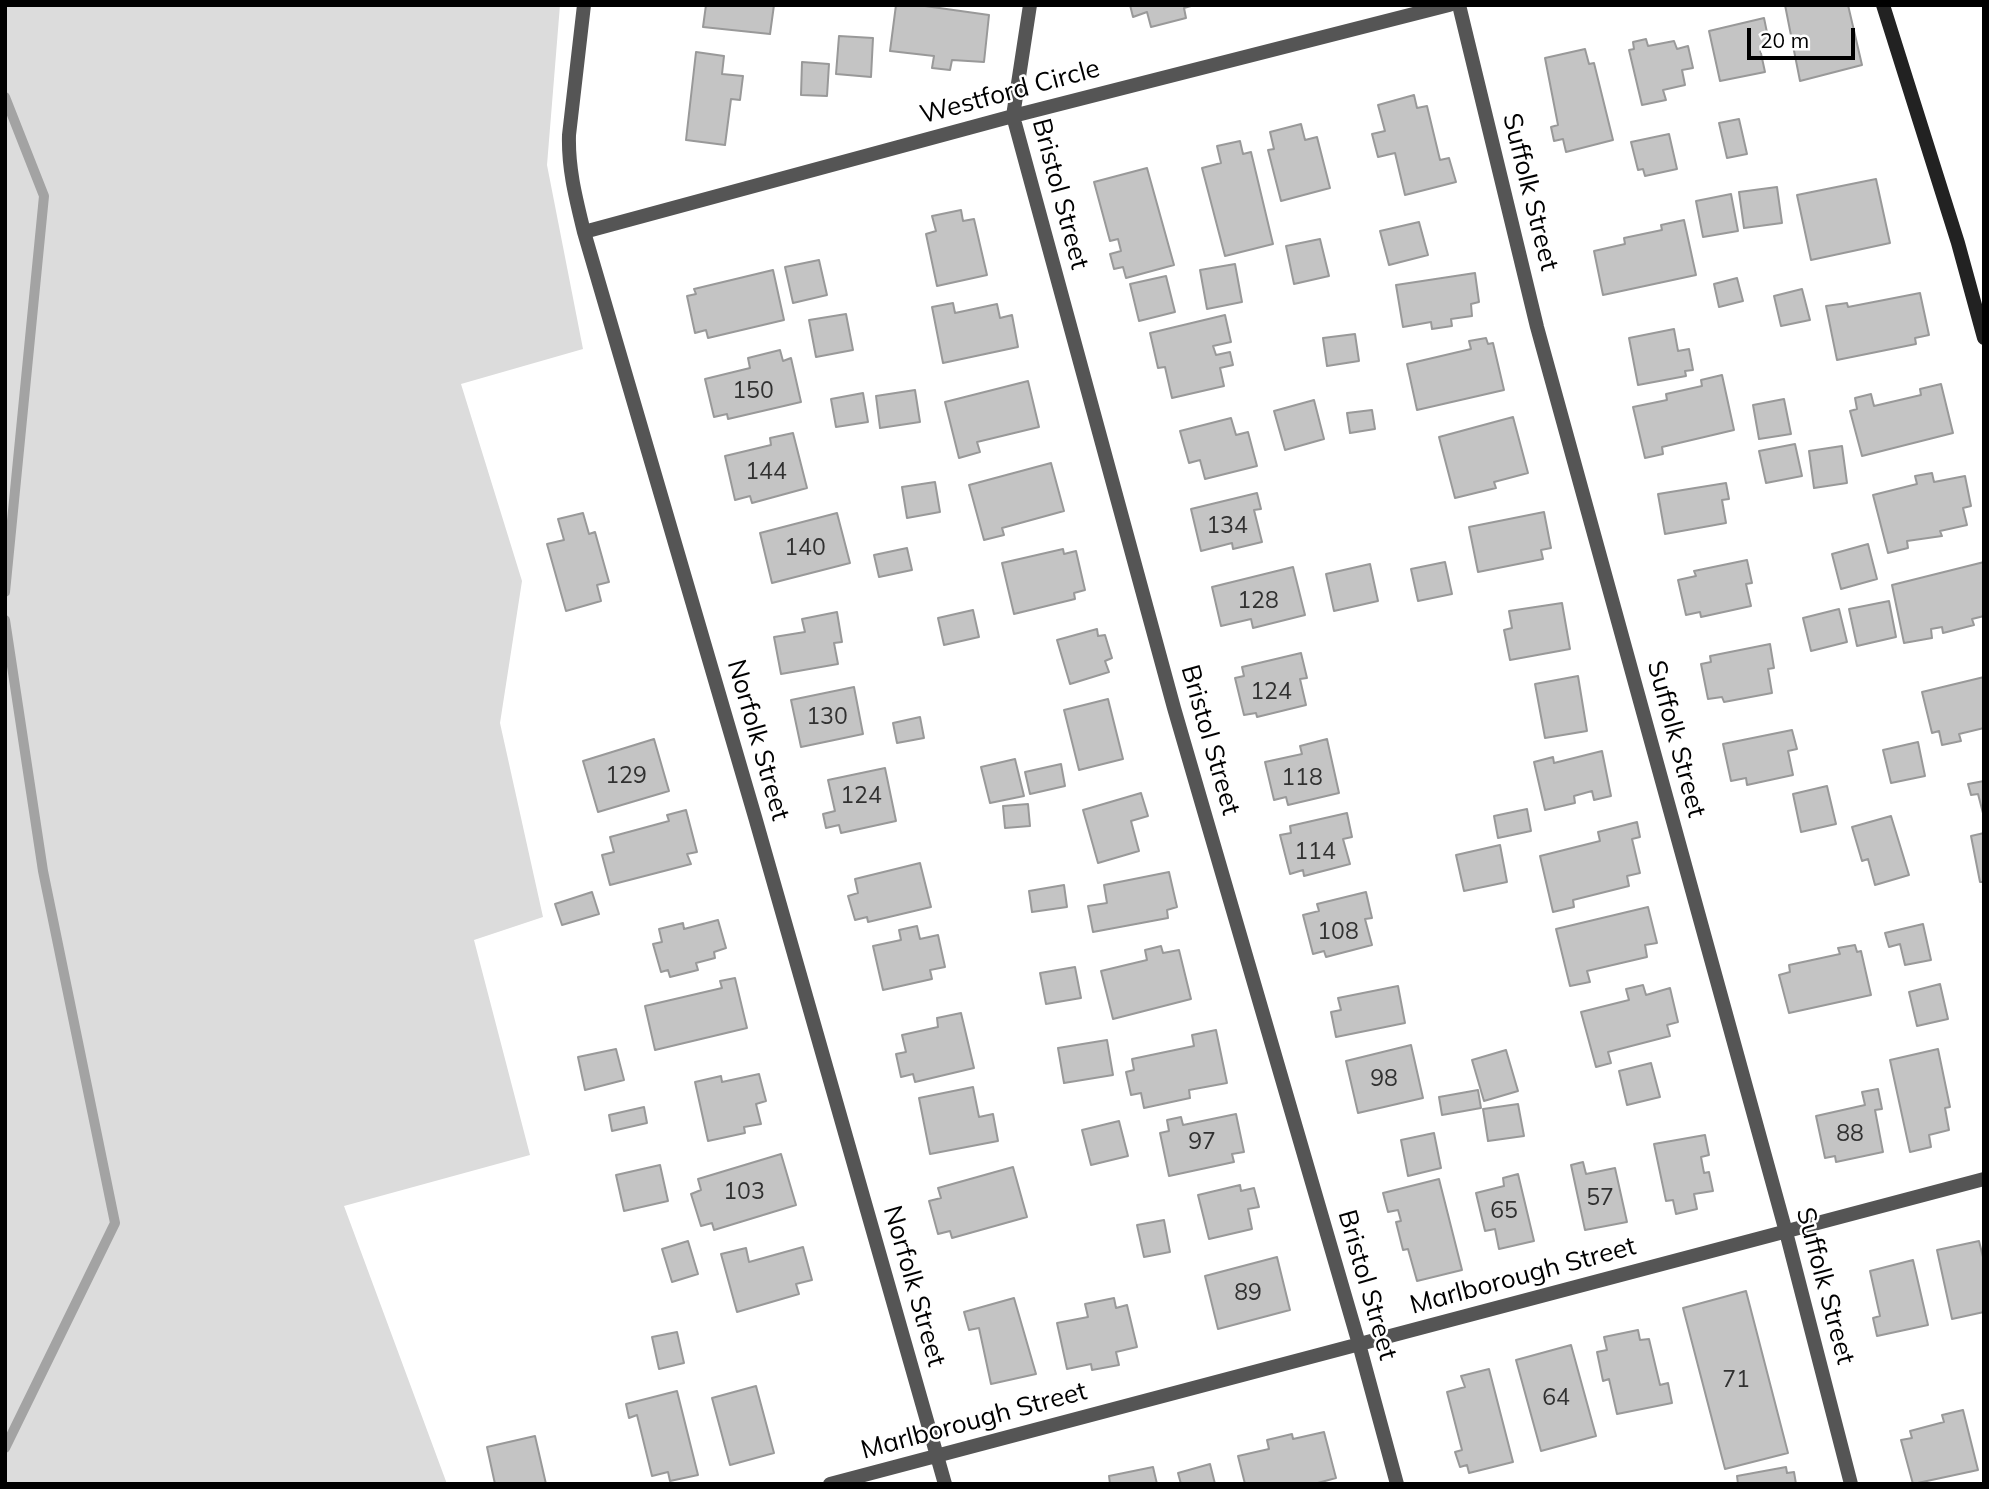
<!DOCTYPE html>
<html>
<head>
<meta charset="utf-8">
<style>
  body { margin:0 }
  #map { position:relative; width:1989px; height:1489px; overflow:hidden; background:#fff; font-family:Mulish,sans-serif }
  canvas { display:block }
  .frame { position:absolute; inset:0; border:7px solid #000; pointer-events:none }
  .scale { position:absolute; left:1747px; top:28px; width:108px; height:32px; box-sizing:border-box; border:4px solid #000; border-top:0; padding-left:9px; font-size:21px; line-height:24px; white-space:nowrap; color:#000; -webkit-text-stroke:5px #fff; paint-order:stroke }
</style>
</head>
<body>
<div id="map">
<canvas width="1989" height="1489"></canvas>
<div class="frame"></div>
<div class="scale">20 m</div>
</div>
<script>
const context = document.querySelector('canvas').getContext('2d');
context.lineJoin = 'round';
function paint(path, color) { context.fillStyle = color; context.fill(path, 'evenodd'); }
function trace(path, color, width, dash) { context.strokeStyle = color; context.lineWidth = width; context.lineCap = dash ? 'butt' : 'round'; context.setLineDash(dash || []); context.stroke(path); }
function drawText(font, color, halo, rows, align = 'center') {
  context.font = font + ' Mulish,sans-serif'; context.lineWidth = 5; context.setLineDash([]); context.textBaseline = 'middle'; context.strokeStyle = halo; context.fillStyle = color; for (const [text, x, y, turn = 0] of rows) {
    context.save(); context.translate(x, y); context.rotate((+turn || 0) * Math.PI / 180); context.textAlign = isNaN(turn) ? turn : align; if (halo) context.strokeText(text, 0, 0); context.fillText(text, 0, 0); context.restore();
  }
}
paint(new Path2D(`
  M5 5H560L547 165 583 349 461 384 522 581 500 723 543 917 474 940 530 1155 344 1206 447 1484H5Z`), '#dcdcdc');
trace(new Path2D(`
  M5 97 44 196 5 592
  M5 620 43 871 115 1223 5 1448`), '#a3a3a3', 10);
const building = new Path2D(`
  M706 5H774L770 34 703 27Z
  M896 5H918L989 15 984 62 952 60 950 70 932 68 934 56 890 51Z
  M1130 5H1191V6L1184 8 1186 18 1151 27 1147 12 1133 17Z
  M1785 5H1848L1862 65 1800 81Z
  M1764 18 1770 47 1760 49 1765 72 1720 81 1709 31Z
  M839 36 873 38 871 77 836 74Z
  M1646 39 1648 46 1674 41 1677 49 1688 46 1693 68 1682 70 1685 85 1663 90 1666 100 1642 105 1629 50 1634 49 1633 42Z
  M1585 49 1589 64 1594 63 1613 140 1566 152 1563 139 1554 141 1551 127 1558 125 1545 58Z
  M696 52 724 56 722 74 743 76 740 100 731 99 725 145 686 140Z
  M802 62 829 64 827 96 801 95Z
  M1414 95 1417 108 1427 106 1440 160 1449 158 1456 182 1405 195 1395 153 1378 157 1372 134 1385 131 1378 105Z
  M1739 119 1747 154 1727 158 1719 123Z
  M1301 124 1305 140 1317 137 1330 188 1281 201 1268 150 1274 149 1270 132Z
  M1669 134 1677 169 1645 176 1643 169 1638 170 1631 142Z
  M1240 141 1243 154 1251 152 1273 244 1225 256 1202 168 1221 163 1217 146Z
  M1147 168 1174 265 1126 278 1123 267 1114 269 1110 254 1121 251 1118 239 1110 241 1094 182Z
  M1876 179 1890 243 1811 260 1797 195Z
  M1777 187 1782 223 1744 228 1739 192Z
  M1731 194 1738 231 1703 237 1696 201Z
  M961 210 963 221 974 219 987 275 937 286 926 234 936 231 932 216Z
  M1684 220 1696 275 1603 295 1594 251 1625 244 1624 238 1662 230 1661 225Z
  M1419 222 1428 255 1389 265 1380 231Z
  M1320 239 1329 276 1294 284 1286 246Z
  M819 260 827 295 793 303 785 267Z
  M1235 264 1242 302 1207 309 1200 270Z
  M773 270 784 320 708 338 706 330 695 333 687 296 696 294 694 289Z
  M1475 273 1479 302 1471 304 1472 316 1451 319 1452 326 1432 329 1431 322 1403 327 1396 285Z
  M1166 276 1175 312 1139 321 1130 284Z
  M1737 278 1743 301 1719 307 1714 284Z
  M1802 289 1810 320 1781 326 1774 296Z
  M1920 293 1929 335 1915 338 1916 344 1837 360 1826 306 1847 303 1848 307Z
  M953 303 955 313 997 304 1000 318 1012 315 1018 347 943 363 932 307Z
  M846 314 853 350 816 357 809 320Z
  M1225 315 1231 342 1213 346 1216 355 1230 352 1233 365 1220 368 1224 386 1172 398 1165 367 1158 368 1150 333Z
  M1674 329 1678 351 1689 349 1693 370 1685 371 1686 376 1638 385 1629 338Z
  M1355 334 1359 361 1327 366 1323 338Z
  M1486 338 1488 344 1493 343 1504 390 1417 410 1407 364 1471 349 1469 341Z
  M780 350 783 361 791 358 801 402 728 419 727 414 714 417 705 379 750 368 748 358Z
  M1722 375 1734 430 1662 447 1663 454 1645 458 1633 407 1667 400 1666 394 1702 386 1701 380Z
  M1028 381 1039 427 977 442 980 452 959 458 945 402Z
  M1941 384 1953 433 1862 456 1850 411 1857 409 1855 398 1871 394 1874 406 1921 395 1920 389Z
  M915 390 920 422 880 428 876 396Z
  M863 393 868 422 836 427 831 399Z
  M1784 399 1791 434 1759 439 1753 405Z
  M1314 400 1324 439 1285 450 1274 411Z
  M1372 410 1375 429 1350 433 1347 413Z
  M1513 417 1528 473 1494 482 1496 488 1455 498 1439 437Z
  M1231 418 1236 435 1248 432 1257 466 1205 479 1200 460 1189 463 1180 431Z
  M793 433 807 488 752 503 750 496 735 500 725 456 771 445 770 438Z
  M1795 444 1802 476 1766 483 1759 451Z
  M1842 446 1847 483 1814 488 1809 451Z
  M1051 463 1064 511 1002 528 1004 535 984 540 969 485Z
  M1932 473 1934 482 1965 476 1971 506 1963 508 1967 525 1940 531 1942 536 1907 541 1908 548 1888 553 1873 495 1917 484 1915 476Z
  M935 482 940 512 907 518 902 487Z
  M1726 483 1729 499 1722 500 1726 523 1665 534 1658 494Z
  M1257 493 1261 509 1254 510 1262 542 1233 549 1232 543 1201 551 1191 509Z
  M1544 512 1551 548 1541 550 1543 559 1478 572 1469 527Z
  M583 513 589 534 595 532 609 582 597 585 601 601 566 611 547 544 564 540 558 519Z
  M837 513 850 563 772 583 760 533Z
  M1868 544 1877 579 1841 589 1832 554Z
  M907 548 912 570 879 577 874 555Z
  M1063 549 1064 554 1076 551 1085 590 1074 593 1075 599 1014 614 1002 563Z
  M1747 560 1752 583 1746 584 1751 606 1701 617 1700 612 1686 615 1678 580 1696 576 1694 571Z
  M1445 562 1452 594 1418 601 1411 569Z
  M1984 562V616L1972 619 1974 625 1943 633 1942 627 1931 629 1932 638 1904 643 1892 585Z
  M1370 564 1378 601 1334 611 1326 574Z
  M1293 567 1305 615 1253 628 1251 619 1221 626 1212 587Z
  M1889 601 1896 637 1857 646 1849 609Z
  M1562 603 1570 649 1510 660 1504 630 1512 628 1509 611Z
  M1839 609 1847 642 1811 651 1803 618Z
  M973 610 979 637 944 645 938 618Z
  M837 612 842 642 834 643 838 664 781 674 774 637 805 632 802 619Z
  M1097 629 1098 636 1105 635 1112 658 1105 661 1109 672 1070 684 1057 640Z
  M1770 644 1774 668 1768 669 1772 693 1724 702 1722 697 1708 699 1701 664 1711 662 1710 656Z
  M1301 653 1307 678 1300 679 1306 705 1257 717 1256 713 1244 715 1235 678 1244 676 1242 667Z
  M1578 676 1587 731 1545 738 1535 684Z
  M1984 677V728L1959 734 1961 741 1942 745 1939 731 1932 733 1922 692Z
  M854 687 863 734 801 747 791 700Z
  M1108 699 1123 759 1079 770 1064 710Z
  M920 717 924 738 897 743 893 723Z
  M1792 730 1797 749 1788 751 1793 775 1747 785 1746 778 1731 781 1723 744Z
  M654 739 669 791 598 812 583 761Z
  M1327 739 1339 793 1288 805 1286 797 1274 800 1265 762 1302 754 1300 746Z
  M1918 742 1925 776 1891 783 1883 750Z
  M1602 751 1611 796 1594 800 1592 791 1574 796 1575 803 1545 810 1534 762 1553 757 1554 763Z
  M1015 759 1024 796 990 803 981 767Z
  M1061 764 1065 786 1030 794 1025 772Z
  M885 768 896 821 841 833 839 825 826 828 823 814 835 811 828 780Z
  M1984 781V817L1978 794 1971 795 1968 784Z
  M1827 786 1836 824 1801 832 1793 794Z
  M1141 793 1148 816 1131 821 1139 851 1098 863 1083 810Z
  M1028 804 1030 826 1005 828 1003 806Z
  M1527 809 1531 831 1498 838 1494 816Z
  M686 810 697 852 687 854 691 864 610 885 602 855 614 852 610 837 669 821 667 815Z
  M1347 813 1352 837 1343 839 1350 864 1304 876 1303 870 1290 874 1280 835 1291 833 1290 826Z
  M1891 816 1909 875 1875 885 1868 859 1862 861 1852 827Z
  M1637 822 1640 837 1632 839 1640 873 1627 876 1629 886 1573 900 1574 907 1553 912 1540 856 1600 841 1598 832Z
  M1984 833V882H1980L1971 836Z
  M1500 845 1507 882 1464 891 1456 855Z
  M920 863 931 907 868 922 867 917 855 920 848 896 858 893 855 879Z
  M1169 872 1177 907 1167 910 1168 918 1093 932 1088 906 1107 903 1104 885Z
  M1064 885 1067 907 1032 912 1029 891Z
  M592 892 599 914 562 925 555 904Z
  M1366 892 1372 918 1365 919 1372 945 1326 957 1324 951 1313 954 1303 915 1319 911 1317 904Z
  M1648 907 1657 943 1645 945 1647 957 1587 971 1590 982 1570 986 1556 929Z
  M718 920 726 948 714 952 715 958 696 963 698 970 670 977 668 970 661 972 653 944 662 942 659 929 683 923 684 929Z
  M1923 924 1931 960 1905 965 1900 944 1889 947 1885 933Z
  M917 926 920 939 938 935 945 967 930 970 932 979 883 990 873 946 901 940 899 930Z
  M1855 945 1857 952 1861 951 1871 995 1789 1013 1779 975 1790 972 1789 965 1840 954 1838 948Z
  M1161 946 1163 953 1179 950 1191 999 1113 1019 1101 971 1147 960 1145 950Z
  M1075 967 1081 998 1046 1004 1040 973Z
  M735 978 747 1028 655 1050 645 1006 722 988 720 981Z
  M1940 984 1948 1019 1917 1026 1909 992Z
  M1643 985 1646 995 1670 988 1678 1022 1667 1025 1670 1036 1608 1052 1611 1063 1596 1067 1581 1012 1629 1000 1626 989Z
  M1398 986 1405 1023 1336 1037 1331 1012 1341 1010 1338 998Z
  M961 1013 974 1068 915 1082 913 1074 901 1077 896 1054 906 1052 902 1035 938 1027 937 1018Z
  M1216 1030 1227 1083 1189 1090 1190 1098 1144 1108 1141 1093 1131 1095 1126 1072 1134 1070 1132 1059 1194 1046 1192 1035Z
  M1107 1040 1113 1075 1064 1083 1058 1048Z
  M1411 1045 1423 1098 1358 1113 1346 1061Z
  M616 1049 624 1080 585 1090 578 1057Z
  M1938 1049 1950 1107 1945 1108 1949 1130 1929 1135 1931 1147 1910 1152 1890 1060Z
  M1506 1050 1518 1091 1484 1101 1472 1060Z
  M1651 1063 1660 1097 1627 1105 1619 1071Z
  M759 1074 766 1101 756 1104 761 1124 744 1127 745 1133 708 1141 695 1082 721 1076 722 1082Z
  M973 1087 979 1117 993 1114 998 1141 930 1154 919 1098Z
  M1878 1089 1882 1109 1875 1110 1883 1152 1836 1162 1835 1156 1825 1158 1816 1116 1865 1105 1862 1092Z
  M1478 1090 1481 1108 1442 1115 1439 1097Z
  M1518 1104 1524 1136 1488 1141 1483 1109Z
  M644 1107 647 1123 612 1131 609 1115Z
  M1236 1114 1244 1152 1232 1154 1234 1162 1169 1176 1160 1133 1169 1131 1167 1120 1181 1117 1183 1125Z
  M1119 1121 1128 1156 1091 1165 1082 1130Z
  M1434 1133 1441 1168 1408 1176 1401 1140Z
  M1705 1135 1709 1155 1701 1157 1704 1173 1709 1172 1713 1191 1694 1194 1697 1209 1676 1214 1673 1200 1666 1201 1654 1144Z
  M781 1154 796 1205 714 1230 712 1223 701 1226 691 1194 701 1190 698 1179Z
  M1583 1162 1586 1174 1615 1168 1627 1222 1585 1230 1571 1165Z
  M660 1165 668 1201 624 1211 616 1175Z
  M1013 1167 1027 1217 952 1238 950 1231 938 1234 929 1201 941 1198 938 1188Z
  M1518 1174 1534 1241 1499 1249 1495 1229 1485 1231 1476 1193 1504 1186 1503 1178Z
  M1439 1179 1462 1270 1417 1281 1408 1249 1403 1250 1396 1222 1401 1221 1398 1210 1388 1212 1383 1193Z
  M1240 1185 1241 1191 1254 1188 1259 1207 1248 1209 1252 1229 1209 1239 1198 1195Z
  M1164 1220 1170 1252 1144 1257 1137 1225Z
  M688 1241 698 1274 672 1282 662 1249Z
  M1979 1241 1984 1261V1312L1952 1319 1937 1250Z
  M803 1247 812 1280 796 1284 799 1294 737 1312 721 1254 746 1248 749 1262Z
  M1277 1257 1290 1310 1218 1329 1205 1276Z
  M1913 1260 1928 1325 1877 1336 1873 1318 1880 1316 1870 1271Z
  M1746 1291 1788 1453 1725 1469 1683 1308Z
  M1014 1298 1036 1374 991 1384 979 1328 969 1330 964 1312Z
  M1114 1298 1116 1308 1127 1305 1137 1347 1116 1352 1119 1365 1092 1370 1091 1364 1067 1369 1057 1323 1088 1317 1085 1304Z
  M1638 1330 1640 1340 1649 1339 1660 1385 1668 1383 1672 1403 1617 1414 1609 1379 1603 1381 1597 1352 1607 1350 1604 1337Z
  M677 1332 684 1363 659 1369 652 1337Z
  M1571 1345 1596 1436 1541 1451 1516 1360Z
  M1489 1369 1513 1462 1469 1473 1467 1465 1460 1467 1455 1452 1462 1450 1447 1392 1465 1387 1461 1376Z
  M756 1386 774 1453 730 1465 712 1398Z
  M677 1391 698 1475 670 1481 668 1472 652 1476 637 1415 629 1418 626 1404Z
  M1963 1410 1978 1470 1913 1484 1901 1440 1912 1438 1910 1431 1944 1422 1942 1415Z
  M1324 1432 1336 1478 1314 1484H1245L1238 1456 1269 1449 1267 1440 1292 1434 1293 1439Z
  M535 1436 546 1484H495L487 1447Z
  M1210 1464 1215 1484H1181L1178 1473Z
  M1153 1467 1157 1484H1110L1109 1476Z
  M1786 1467 1787 1473 1794 1472 1796 1484H1738L1737 1476Z`);
paint(building, '#c4c4c4');
trace(building, '#999', 2);
trace(new Path2D(`
  M584 5 569 135C568 169 576 199 584 232L755 817 945 1484
  M1030 5 1013 116 1174 708 1359 1344 1397 1484
  M1459 5 1537 327 1786 1232 1851 1484
  M584 232 1013 116 1449 5
  M830 1484 1984 1179`), '#555', 14);
trace(new Path2D(`
  M1883 5 1958 243 1984 338`), '#222', 14);
drawText('23px', '#313131', null, [
  ["150",753,391],
  ["144",766,472],
  ["134",1227,526],
  ["140",805,548],
  ["128",1258,601],
  ["124",1271,692],
  ["130",827,717],
  ["129",626,776],
  ["118",1302,778],
  ["124",861,796],
  ["114",1315,852],
  ["108",1338,932],
  ["98",1384,1079],
  ["88",1850,1134],
  ["97",1202,1142],
  ["103",744,1192],
  ["57",1600,1198],
  ["65",1504,1211],
  ["89",1248,1293],
  ["71",1736,1380],
  ["64",1556,1398]
]);
drawText('26px', '#000', '#fff', [
  ["Westford Circle",1010,92,-15],
  ["Suffolk Street",1530,192,76],
  ["Bristol Street",1060,194,75],
  ["Suffolk Street",1676,739,75],
  ["Norfolk Street",758,740,74],
  ["Bristol Street",1210,740,74],
  ["Marlborough Street",1523,1276,-15],
  ["Bristol Street",1367,1285,74],
  ["Norfolk Street",914,1286,74],
  ["Suffolk Street",1825,1286,75],
  ["Marlborough Street",974,1421,-15]
]);
</script>
</body>
</html>
